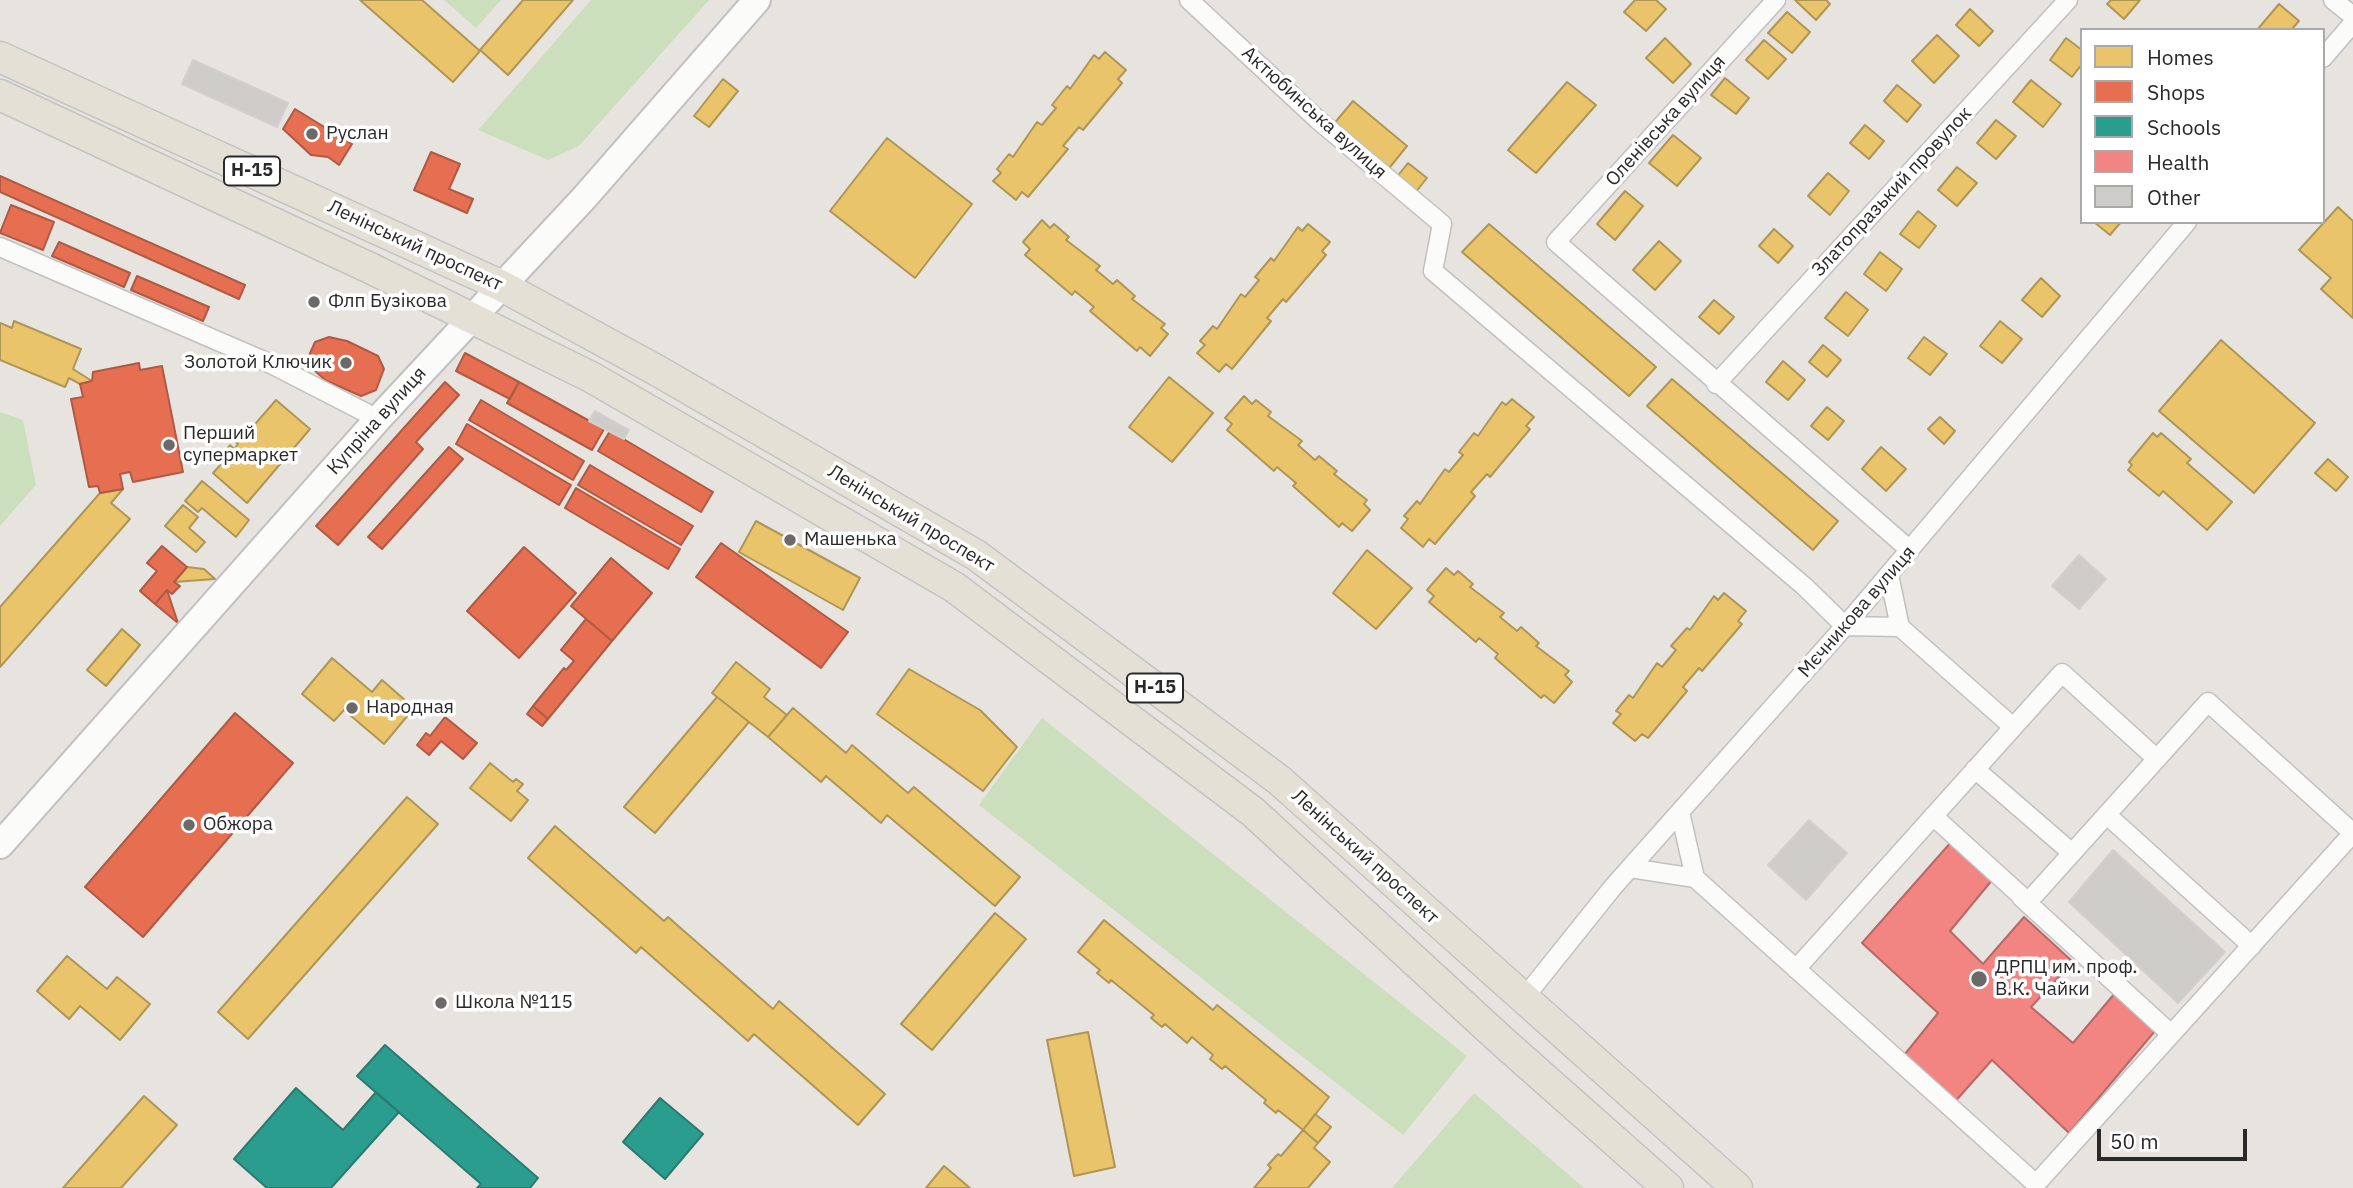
<!DOCTYPE html>
<html>
<head>
<meta charset="utf-8">
<style>
  body { margin:0 }
  #map { position:relative; width:2353px; height:1188px; overflow:hidden; background:#e7e4e0; font-family:"IBM Plex Sans",sans-serif }
  canvas { display:block }
  .legend { position:absolute; left:2080px; top:28px; width:245px; height:196px; box-sizing:border-box; background:#fff; border:2px solid #a9a9a9; margin:0; padding:9px 12px; list-style:none; font-size:21px; color:#292929 }
  .legend li { display:flex; align-items:center; gap:14px; height:35px }
  .legend b { width:35px; border:2px solid #a9a9a9 }
  .scale { position:absolute; left:2097px; top:1129px; width:150px; height:32px; box-sizing:border-box; border:4px solid #292929; border-top:0; padding-left:9px; font-size:21px; line-height:24px; white-space:nowrap; color:#292929; -webkit-text-stroke:5px #fff; paint-order:stroke }
</style>
</head>
<body>
<div id="map">
<canvas width="2353" height="1188"></canvas>
<ul class="legend">
<li><b style="height:19px;background:#e9c46a"></b>Homes</li>
<li><b style="height:19px;background:#e76f51"></b>Shops</li>
<li><b style="height:19px;background:#2a9d8f"></b>Schools</li>
<li><b style="height:19px;background:#f28482"></b>Health</li>
<li><b style="height:19px;background:#ceccc9"></b>Other</li>
</ul>
<div class="scale">50 m</div>
</div>
<script>
const context = document.querySelector('canvas').getContext('2d');
context.lineJoin = 'round';
function paint(path, color) { context.fillStyle = color; context.fill(path, 'evenodd'); }
function trace(path, color, width, dash) { context.strokeStyle = color; context.lineWidth = width; context.lineCap = dash ? 'butt' : 'round'; context.setLineDash(dash || []); context.stroke(path); }
function drawText(font, color, halo, rows, align = 'center') {
  context.font = font + ' "IBM Plex Sans",sans-serif'; context.lineWidth = 7; context.setLineDash([]); context.textBaseline = 'middle'; context.strokeStyle = halo; context.fillStyle = color; for (const [text, x, y, turn = 0] of rows) {
    context.save(); context.translate(x, y); context.rotate((+turn || 0) * Math.PI / 180); context.textAlign = isNaN(turn) ? turn : align; if (halo) context.strokeText(text, 0, 0); context.fillText(text, 0, 0); context.restore();
  }
}
paint(new Path2D(`
  M444 0H501L476 28Z
  M591 0H709L579 146 548 160 478 130Z
  M0 412 23 420 36 485 0 526Z
  M1042 718 1467 1056 1403 1135 979 805Z
  M1474 1093 1584 1188H1392Z`), '#ccdfbc');
const homes = new Path2D(`
  M360 0H422L480 51 453 82Z
  M523 0H573L508 75 480 50Z
  M1635 0H1656L1666 9 1646 31 1624 12Z
  M1795 0H1826L1830 4 1816 20Z
  M2111 0H2140L2124 19 2107 4Z
  M2279 4 2299 21 2291 30H2257Z
  M1970 9 1993 31 1979 46 1956 25Z
  M1787 12 1810 32 1792 53 1768 33Z
  M1937 35 1959 56 1934 83 1912 61Z
  M1665 38 1691 64 1673 83 1646 58Z
  M2066 38 2082 50V64L2072 77 2050 60Z
  M1764 40 1786 59 1768 79 1746 60Z
  M1105 52 1126 70 1118 79 1122 83 1083 130 1079 127 1063 146 1068 149 1028 197 1022 192 1016 200 993 181 1001 173 997 169 1009 154 1013 157 1037 122 1042 125 1056 108 1052 105 1067 86 1070 89 1094 55 1099 59Z
  M1725 78 1749 98 1736 114 1711 95Z
  M723 79 738 91 709 127 694 116Z
  M2031 80 2061 104 2043 127 2013 102Z
  M1567 82 1596 105 1536 173 1508 150Z
  M1897 85 1921 105 1907 122 1884 101Z
  M1353 101 1407 146 1386 172 1332 126Z
  M1996 120 2016 136 1996 159 1977 143Z
  M1865 125 1884 141 1869 159 1850 143Z
  M1673 135 1701 158 1677 186 1649 163Z
  M887 138 972 204 915 278 830 211Z
  M1408 163 1427 178 1415 193 1396 178Z
  M1957 167 1977 183 1957 206 1938 190Z
  M1828 173 1849 191 1830 215 1808 196Z
  M1625 191 1643 206 1615 240 1597 224Z
  M2338 207 2353 221V318L2321 289 2331 278 2299 250Z
  M1918 211 1936 226 1919 248 1900 234Z
  M1042 220 1050 228 1054 224 1069 237 1066 240 1100 266 1096 270 1113 284 1117 280 1135 296 1132 299 1165 324 1161 328 1168 334 1150 356 1140 347 1137 351 1090 311 1094 307 1075 291 1072 295 1025 255 1030 249 1023 242Z
  M2094 222H2121L2110 235Z
  M1308 224 1330 242 1322 251 1326 255 1286 302 1283 299 1267 318 1271 321 1232 369 1226 364 1219 372 1197 353 1205 345 1200 341 1213 326 1217 329 1241 294 1245 297 1259 280 1255 277 1271 258 1274 261 1298 227 1302 231Z
  M1489 224 1656 367 1629 396 1462 252Z
  M1774 229 1793 246 1778 263 1759 246Z
  M1659 241 1681 261 1655 290 1633 270Z
  M1880 252 1902 269 1886 291 1864 274Z
  M2041 278 2060 296 2042 317 2022 300Z
  M1846 292 1868 310 1848 336 1825 318Z
  M1714 300 1734 317 1719 334 1699 317Z
  M14 321 81 349 73 369 92 381 80 384 69 378 65 387 0 360V323L12 328Z
  M2000 321 2022 339 2002 363 1980 346Z
  M1924 337 1947 354 1930 375 1908 358Z
  M2221 340 2315 423 2254 493 2159 411Z
  M1823 345 1841 360 1827 377 1809 362Z
  M1783 361 1805 380 1788 400 1766 382Z
  M1169 377 1213 413 1172 462 1129 427Z
  M1672 379 1838 521 1813 550 1647 406Z
  M1244 396 1252 404 1256 400 1271 412 1268 416 1302 441 1298 445 1315 460 1319 456 1337 471 1334 474 1367 500 1364 504 1370 510 1352 531 1342 523 1339 527 1293 486 1296 483 1277 467 1274 471 1227 430 1232 424 1225 418Z
  M1512 399 1534 417 1526 426 1530 429 1490 477 1487 474 1471 492 1475 496 1435 544 1429 539 1423 547 1401 528 1408 519 1404 516 1417 501 1420 504 1445 469 1449 472 1463 455 1459 452 1474 433 1478 436 1502 402 1506 405Z
  M276 400 310 429 247 503 213 473 224 461 220 458 230 445 234 449 238 444 234 441 246 427 250 430Z
  M1827 407 1844 421 1828 440 1811 426Z
  M1940 417 1955 431 1944 444 1928 429Z
  M2153 433 2157 437 2161 433 2191 459 2187 463 2232 502 2207 530 2163 491 2159 496 2128 470 2132 465 2129 462Z
  M1881 447 1906 469 1886 491 1862 469Z
  M2328 459 2348 477 2336 491 2315 473Z
  M202 481 249 520 236 537 202 508 198 512 185 501Z
  M123 489 111 503 130 519 0 667V607L100 493Z
  M183 505 198 517 189 528 205 542 196 552 165 526Z
  M756 521 860 578 843 610 739 552Z
  M1367 550 1412 588 1376 629 1333 593Z
  M187 567 204 569 215 579 174 582Z
  M1446 568 1454 575 1458 571 1473 584 1470 587 1504 613 1500 617 1517 631 1521 627 1539 643 1536 646 1569 671 1565 675 1572 682 1554 703 1544 695 1541 698 1495 658 1498 654 1479 638 1476 642 1429 602 1434 596 1427 590Z
  M1724 593 1746 611 1738 621 1742 624 1702 671 1699 668 1683 687 1687 691 1648 738 1642 734 1635 741 1613 723 1621 714 1616 711 1629 695 1633 698 1657 663 1662 667 1676 650 1671 646 1687 628 1690 630 1714 596 1718 600Z
  M122 629 140 645 106 686 87 670Z
  M332 658 372 692 382 680 414 708 384 744 344 710 334 721 302 694Z
  M736 662 770 689 764 697 787 715 768 737 712 693Z
  M909 669 980 710 1017 747 983 791 877 714Z
  M717 697 749 722 655 833 624 807Z
  M793 708 846 753 852 745 908 793 914 787 1020 877 995 906 887 815 881 823 826 776 821 782 768 737Z
  M490 763 513 782 516 779 523 784 517 791 528 800 511 821 470 788Z
  M407 797 438 824 248 1039 218 1012Z
  M555 826 664 921 668 917 773 1009 779 1001 885 1094 858 1125 754 1034 748 1041 641 947 636 953 528 858Z
  M995 913 1026 939 932 1050 901 1024Z
  M1104 920 1213 1010 1217 1005 1329 1097 1303 1130 1278 1110 1276 1113 1264 1103 1266 1100 1225 1066 1222 1069 1210 1059 1213 1055 1192 1037 1187 1043 1165 1024 1162 1027 1151 1018 1154 1015 1111 980 1109 983 1097 973 1100 970 1078 952Z
  M67 956 107 989 117 977 150 1004 120 1040 80 1006 69 1019 37 991Z
  M1088 1032 1115 1167 1074 1176 1047 1040Z
  M144 1096 177 1125 121 1188H63Z
  M1315 1114 1331 1127 1318 1143 1303 1130Z
  M1303 1130 1318 1143 1314 1148 1330 1162 1308 1188H1254L1271 1168 1268 1165 1278 1154 1281 1156Z
  M944 1166 970 1188H926Z`);
paint(homes, '#e9c46a');
trace(homes, '#af9656', 2);
const shops = new Path2D(`
  M295 109 352 144 339 165 328 157 311 155 283 129Z
  M431 152 460 164 449 189 473 199 467 213 414 190Z
  M0 176 245 285 239 299 0 192Z
  M11 205 54 222 43 250 0 233Z
  M59 242 130 273 124 287 52 256Z
  M137 276 209 307 203 321 131 290Z
  M329 337 347 341 378 356 384 369 376 390 361 396 325 380 314 370 308 358 315 342Z
  M465 353 519 382 510 399 456 371Z
  M139 363 140 370 162 366 183 472 133 482 130 472 120 474 123 489 100 493 98 486 89 487 71 399 83 397 80 384 92 381 93 372Z
  M445 382 459 395 416 442 423 449 338 545 316 526Z
  M519 382 604 429 592 450 507 403Z
  M481 400 584 461 573 480 469 420Z
  M467 424 571 485 559 505 456 444Z
  M610 431 713 492 701 512 598 451Z
  M449 447 463 459 382 549 368 537Z
  M590 465 693 526 681 545 578 485Z
  M576 488 680 549 668 569 565 508Z
  M721 543 848 632 821 668 696 577Z
  M162 546 187 567 174 582 180 586 172 594 167 590 155 604 140 591 157 571 147 563Z
  M524 547 576 593 519 658 467 611Z
  M611 558 652 593 612 641 571 606Z
  M167 590 178 623 155 604Z
  M586 619 612 641 548 719 533 706 564 668 566 670 574 661 561 650Z
  M533 706 548 719 542 726 527 714Z
  M235 713 293 763 143 937 85 887Z
  M445 717 477 743 463 759 441 741 429 755 417 745 426 733 430 736Z`);
paint(shops, '#e76f51');
trace(shops, '#ae5a45', 2);
const schools = new Path2D(`
  M385 1045 538 1178 530 1188H477L481 1184 357 1076Z
  M296 1088 343 1130 376 1092 399 1112 331 1188H267L234 1159Z
  M660 1098 703 1134 665 1179 623 1142Z`);
paint(schools, '#2a9d8f');
trace(schools, '#2a7a70', 2);
const health = new Path2D(`
  M1952 841 1993 879 1950 931 1983 964 2024 917 2073 962 2031 1007 2073 1043 2115 993 2155 1031 2069 1133 1992 1060 1952 1105 1901 1059 1938 1013 1862 943Z`);
paint(health, '#f28482');
trace(health, '#b66967', 2);
const building = new Path2D(`
  M193 60 288 103 277 127 182 84Z
  M595 411 629 430 624 439 589 421Z
  M2079 555 2106 579 2079 609 2052 586Z
  M1809 820 1847 853 1806 900 1768 865Z
  M2113 850 2225 952 2178 1003 2069 902Z`);
paint(building, '#ceccc9');
trace(building, '#d2cfcc', 2);
const minor = new Path2D(`
  M1189 0 1317 119 1442 224 1433 271 1804 586 1845 626 1900 627 1889 575
  M1776 0 1556 242 1910 550
  M2333 0 2353 16
  M2323 58 2353 23
  M0 247 271 364 378 419
  M1716 384 2068 0
  M1900 627 2013 727
  M1975 769 2072 853
  M2107 815 2252 946
  M1630 868 1695 878 1680 812
  M1695 878 2036 1184 2353 833 2208 702 2028 902 1933 816
  M2021 897 2171 1034
  M1796 969 2062 673 2157 759
  M1524 998 1613 887 1845 626 2187 222`);
const secondary = new Path2D(`
  M0 845 378 419 584 198 757 0`);
const primary = new Path2D(`
  M0 57 502 286 658 371 976 555 1279 780 1737 1188
  M0 95 372 269 591 377 954 587 1253 812 1502 1041 1668 1188`);
trace(minor, '#c1c0c1', 21);
trace(secondary, '#c1c0c1', 30);
trace(primary, '#c3c3c1', 33);
trace(minor, '#fbfbfa', 18);
trace(secondary, '#fbfbfa', 26);
trace(primary, '#e4e0d5', 30);
for (const [x, y, r, color] of [
  [312,134,7,"#6c6a69"],
  [314,302,7,"#6c6a69"],
  [346,363,7,"#6c6a69"],
  [169,445,7,"#6c6a69"],
  [790,540,7,"#6c6a69"],
  [352,708,7,"#6c6a69"],
  [189,825,7,"#6c6a69"],
  [1979,979,9,"#6c6a69"],
  [441,1003,7,"#6c6a69"]
]) { const dot = new Path2D(); dot.arc(x, y, r, 0, 2 * Math.PI); context.fillStyle = color; context.fill(dot); trace(dot, '#fff', 2.5); }
for (const [x, y, w] of [
  [252,171,56],
  [1155,688,56]
]) { const box = new Path2D(); box.roundRect(x - w / 2, y - 14.5, w, 29, 5); context.fillStyle = '#fff'; context.fill(box); trace(box, '#292929', 2); }
drawText('bold 18px', '#292929', null, [
  ["Н-15",252,171],
  ["Н-15",1155,688]
]);
drawText('19px', '#292929', '#fff', [
  ["Актюбинська вулиця",1314,113,42],
  ["Оленівська вулиця",1666,121,-48],
  ["Златопразький провулок",1892,192,-47],
  ["Ленінський проспект",415,246,25],
  ["Купріна вулиця",377,421,-48],
  ["Ленінський проспект",911,519,31],
  ["Мєчникова вулиця",1857,612,-49],
  ["Ленінський проспект",1365,857,42]
]);
drawText('19px', '#292929', '#fff', [
  ["Руслан",326,134],
  ["Флп Бузікова",328,302],
  ["Золотой Ключик",332,363,"right"],
  ["Перший",183,434],
  ["супермаркет",183,456],
  ["Машенька",804,540],
  ["Народная",366,708],
  ["Обжора",203,825],
  ["ДРПЦ им. проф.",1995,968],
  ["В.К. Чайки",1995,990],
  ["Школа №115",455,1003]
], 'left');
</script>
</body>
</html>
